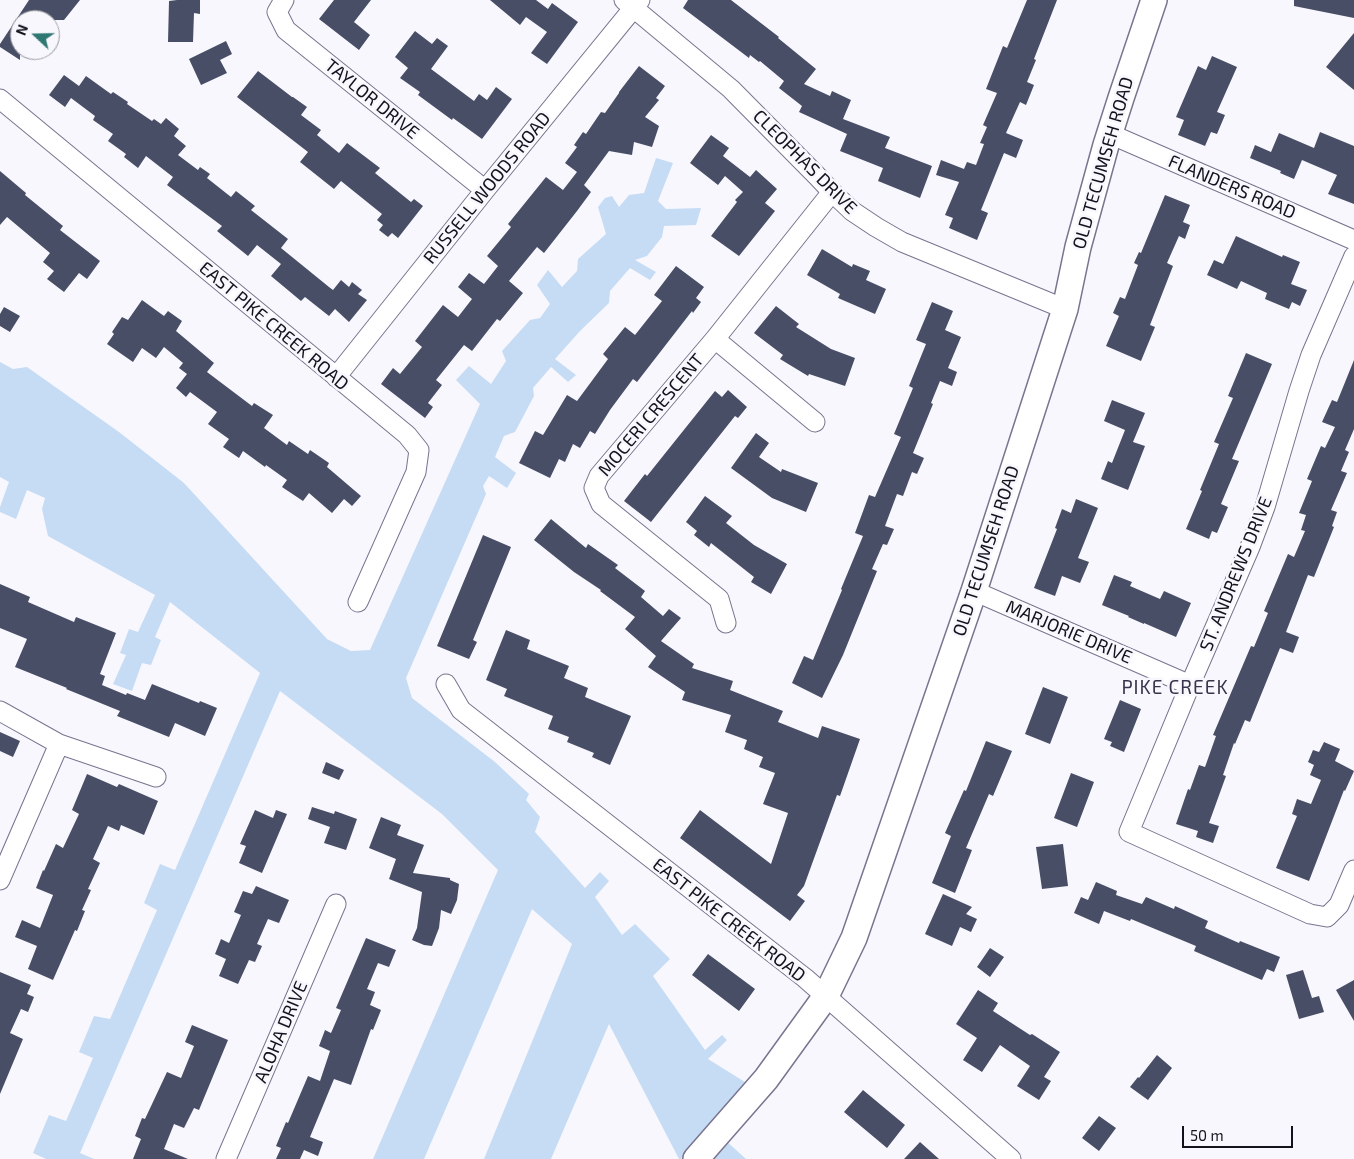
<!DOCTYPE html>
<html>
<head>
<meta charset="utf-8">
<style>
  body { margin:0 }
  #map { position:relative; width:1354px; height:1159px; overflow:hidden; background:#f8f7fd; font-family:"Exo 2",sans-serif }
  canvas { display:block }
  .north { position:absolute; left:10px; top:10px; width:50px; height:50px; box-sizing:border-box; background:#f8f7fd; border:1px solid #9c9ba3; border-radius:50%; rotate:291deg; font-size:14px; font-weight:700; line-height:20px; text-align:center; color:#13111b }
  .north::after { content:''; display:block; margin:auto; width:18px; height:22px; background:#2f7772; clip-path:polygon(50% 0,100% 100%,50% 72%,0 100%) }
  .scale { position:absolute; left:1182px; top:1126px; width:111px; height:22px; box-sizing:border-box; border:2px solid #13111b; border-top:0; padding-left:6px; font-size:15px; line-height:18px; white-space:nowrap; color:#13111b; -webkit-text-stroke:4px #f8f7fd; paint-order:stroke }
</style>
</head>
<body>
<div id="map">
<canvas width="1354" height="1159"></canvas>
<div class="north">N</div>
<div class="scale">50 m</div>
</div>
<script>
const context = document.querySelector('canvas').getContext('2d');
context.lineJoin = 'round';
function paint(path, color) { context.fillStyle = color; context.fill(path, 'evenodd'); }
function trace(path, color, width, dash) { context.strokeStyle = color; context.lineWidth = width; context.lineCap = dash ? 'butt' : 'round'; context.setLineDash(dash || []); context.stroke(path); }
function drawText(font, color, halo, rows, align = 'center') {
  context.font = font + ' "Exo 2",sans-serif'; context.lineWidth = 5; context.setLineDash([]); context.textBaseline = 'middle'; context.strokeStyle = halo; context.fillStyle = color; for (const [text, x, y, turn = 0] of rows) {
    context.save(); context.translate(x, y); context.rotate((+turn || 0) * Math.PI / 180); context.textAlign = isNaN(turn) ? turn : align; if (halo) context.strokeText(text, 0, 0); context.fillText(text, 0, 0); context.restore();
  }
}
paint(new Path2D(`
  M656 158 673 163 658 201 666 209 701 208 696 225 664 226 662 237 647 256 635 260 656 272 650 280 630 268 610 291 609 303 580 331 555 359 576 375 568 382 551 367 533 388 534 396 515 432 504 436 495 457 516 473 507 488 489 476 483 486 486 494 406 678 412 698 495 762 529 794 526 800 540 817 535 832 585 888 600 872 609 881 595 897 622 935 635 924 670 959 653 976 705 1050 722 1035 727 1040 708 1059 745 1082 681 1159H679L609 1024 551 1159H484L572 944 532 909 424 1159H373L498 870 442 814 280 691 80 1153 94 1159H46L33 1153 49 1115 66 1121 93 1058 79 1052 94 1016 110 1019 157 910 144 903 160 864 175 870 260 673 170 602 155 637 161 640 151 665 142 663 132 691 113 684 126 655 120 653 129 629 138 632 155 595 48 536 42 509 45 498 27 490 16 519 0 512V507L9 482 0 477V362L13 369 27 367 119 432 184 483 327 639 351 651 370 650 480 404 456 380 469 366 491 384 506 361 502 351 530 320 540 318 550 304 537 285 548 270 562 287 577 271 578 259 606 234 598 207 605 198 612 196 619 207 629 195 644 193Z
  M725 1140 746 1159H710Z`), '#c6dcf5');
paint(new Path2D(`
  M29 0H80L64 20H20V60L0 47V44Z
  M177 0H200V14L194 13 193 42H168L169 1Z
  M334 0H371L354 22 370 35 359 50 319 19Z
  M490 0H536L548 9 552 3 578 22 547 64 531 53 547 32 526 17 520 25Z
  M688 0H731L779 37 778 38 816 69 804 84 830 96 832 91 851 100 843 119 890 137 885 148 932 166 920 198 878 181 883 168 840 151 847 134 799 112 802 106 779 88 784 81 760 61 759 62 750 55 749 58 683 8Z
  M1027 0H1057L1034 59 1036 60 1027 82 1034 85 1026 105 1020 102 1006 133 1023 140 1016 158 1004 153 981 210 988 213 977 240 949 228 953 218 945 215 959 182 936 175 941 160 964 169 967 162 976 165 984 144 980 143 987 127 983 125 997 93 986 89 1003 46 1007 48Z
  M1294 0H1354V18L1294 6Z
  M415 31 432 44 437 38 448 46 431 69 474 101 479 94 487 100 496 87 512 99 482 139 453 118 452 120 418 95 420 92 400 78 408 68 395 57Z
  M1354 33V90L1326 67Z
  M226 41 232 54 220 60 227 73 201 85 189 59Z
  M1212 56 1237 67 1217 112 1225 115 1217 134 1211 132 1205 146 1178 135 1184 120 1176 117 1198 66 1206 70Z
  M639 66 665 86 656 98 659 100 645 117 659 126 652 147 634 142 632 155 609 151 584 185 591 192 577 211 544 253 537 247 509 281 523 293 500 321 497 319 472 351 464 345 436 380 442 385 428 403 433 407 425 418 381 384 393 368 400 374 422 347 415 341 443 305 458 317 472 299 458 287 469 273 484 284 498 266 487 256 511 227 508 224 546 177 563 190 577 172 565 163 577 147 574 145 583 132 586 134 601 112 605 113 619 93V92Z
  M258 71 292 97H293L307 107 301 115 321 130 317 135 339 153 347 143 380 168 375 173 411 202 414 199 423 206 398 238 392 233 388 237 379 230 383 225 377 220 382 214 341 181 334 189 300 162 308 152 237 97Z
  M64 75 79 86 86 76 111 94 113 92 128 102 127 104 152 121 154 119 161 124 166 118 179 129 174 136 186 146 178 155 198 170 200 167 210 174 207 178 231 197 236 191 255 206 251 210 288 239 281 248 329 287 333 290 341 280 349 287 352 282 362 290 358 294 367 300 349 322 335 309 329 316 305 297 301 301 271 276 281 264 257 245 248 256 217 231 222 226 167 185 173 177 146 156 138 168 124 157 126 154 108 141 113 134 93 120 95 116 71 98 65 107 49 95Z
  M1320 132 1354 146V204L1328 194 1337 175 1302 160 1294 179 1280 173 1281 171 1250 158 1255 145 1271 152 1279 133 1314 148Z
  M711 135 729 148 723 156 750 177 756 170 777 189 765 203 775 211 739 256 711 236 737 202 735 200 743 192 725 176 718 185 690 163Z
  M0 171 26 193 25 195 63 226 60 230 100 261 87 279 79 273 64 292 47 279 54 271 43 262 50 253 7 217 0 225Z
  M1165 195 1190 205 1183 222 1190 225 1185 239 1179 236 1167 263 1173 266 1150 325 1155 327 1141 361 1106 346 1119 316 1113 313 1120 297 1125 299 1138 265 1134 263 1139 252 1141 253Z
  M1236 236 1282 257 1283 255 1300 262 1291 284 1307 290 1300 306 1292 302 1289 309 1265 299 1267 293 1241 281 1237 289 1207 275 1214 260 1223 264Z
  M822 249 852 267 853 264 870 271 866 280 886 289 875 314 838 298 840 294 807 275Z
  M676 266 704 287 696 298 701 302 693 313 692 311 637 382 633 379 610 410 595 434 590 431 580 448 573 444 565 462 559 459 550 478 519 463 535 431 543 435 567 395 577 401 608 359 603 354 625 327 635 335 662 301 654 295Z
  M142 300 164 316 168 311 182 321 176 331 214 363 207 372 252 406 254 403 273 415 264 428 287 445 289 441 308 454 310 450 329 463 327 467 361 496 352 506 344 499 332 513 309 493 303 501 282 487 287 480 266 465 265 467 243 451 239 458 223 447 229 439 208 424 217 412 190 392 186 397 176 388 187 374 179 368 183 363 164 347 156 358 142 348 133 362 107 344 114 334 112 332 122 317 128 320Z
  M932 302 953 311 945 330 961 337 948 368 957 372 952 386 940 381 931 403 933 404 913 453 924 458 917 474 912 472 903 496 897 494 885 526 894 529 887 545 883 544 872 569 877 571 843 655 822 698 792 683 804 656 813 660 842 590 841 589 863 536 855 533 869 495 875 497 901 437 894 434 913 388 909 386 926 344 916 340Z
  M776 306 799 324 796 327 831 349 855 358 845 386 809 374 808 376 780 359 783 355 754 333Z
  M4 307 20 316 10 332 0 326V314Z
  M1246 353 1272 364 1232 459 1239 461 1221 504 1228 507 1217 533 1212 531 1209 539 1186 529 1202 491 1200 490 1219 444 1214 442 1233 398 1228 396Z
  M1354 360V429L1345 450 1349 452 1341 471 1347 473 1331 510 1337 512 1332 526 1334 527 1314 577 1308 575 1286 632 1299 637 1293 653 1280 648 1250 722 1245 720 1235 744 1234 743 1223 775 1226 776 1209 823 1219 826 1213 843 1196 837 1198 831 1176 824 1188 789 1190 790 1199 765 1205 767 1216 736 1213 735 1251 646 1254 647 1268 613 1264 611 1288 554 1294 557 1305 531 1301 530 1306 515 1299 513 1312 481 1307 479 1321 446 1325 448 1335 427 1322 422 1332 400 1337 402Z
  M728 390 747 407 738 418 735 416 651 522 624 501 645 474 647 476 715 391 722 397Z
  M1112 400 1145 413 1133 442 1145 446 1128 490 1101 479 1108 461 1112 463 1125 430 1104 421Z
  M756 433 769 443 759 457 781 472 782 469 818 483 806 512 772 498 731 468Z
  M705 496 732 516 726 523 754 545 787 564 771 594 751 582 754 577 711 543 709 547 694 535 697 531 686 522Z
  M1076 499 1098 508 1078 558 1089 562 1080 583 1062 576 1055 596 1034 588 1057 529 1055 528 1062 509 1071 513Z
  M551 519 586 548 588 544 618 565 615 568 645 591 641 597 663 616 669 609 681 618 661 641 694 664 692 668 733 681 730 690 783 711 778 722 818 738 822 726 860 739 840 796 837 795 804 886 797 895 805 901 790 921 680 838 700 810 771 864 788 813 763 804 775 773 759 767 763 757 744 749 747 740 725 732 731 715 682 700 685 692 648 667 656 656 625 629 635 617 600 591 601 590 574 572 534 540Z
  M483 535 511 547 473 640 477 642 469 659 437 646Z
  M1114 575 1132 582 1130 586 1160 599 1164 591 1191 603 1176 637 1144 623V624L1128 617 1129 616 1102 605Z
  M0 584 30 597 28 602 74 622 76 617 116 633 100 674 105 676 102 685 126 695 127 693 145 700 152 684 199 703 200 701 217 708 205 736 175 723 169 737 117 716 120 711 66 689 67 688 15 667 27 639 0 628Z
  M506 630 530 640 527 649 569 666 564 678 588 688 585 697 631 716 610 765 592 757 594 753 567 742 569 737 548 729 553 716 504 696 507 689 486 680Z
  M1043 687 1068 697 1050 744 1025 734Z
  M1120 700 1141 709 1124 752 1110 746 1112 742 1104 739Z
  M0 732 20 741 13 757 0 751Z
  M986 741 1012 751 993 796 989 794 966 848 972 850 955 893 932 883 951 836 945 833 964 790 966 791Z
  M1324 742 1340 749 1335 761 1354 771 1345 791 1344 790 1309 881 1276 868 1297 816 1292 814 1297 799 1311 804 1321 780 1310 775 1314 765 1308 762 1313 750 1319 752Z
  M326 762 344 770 339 780 322 773Z
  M1071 773 1094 782 1077 827 1054 818Z
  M87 774 117 787 119 784 158 801 144 835 121 825 119 831 108 826 93 859 100 863 88 889 91 890 82 910 85 911 77 931 75 930 53 980 28 969 37 946 15 937 22 920 40 928 53 895 36 888 43 870 44 871 56 844 63 848 79 814 72 810Z
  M312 807 334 814 335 811 357 819 346 850 324 843 330 827 308 819Z
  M255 810 273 818 276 810 287 814 262 873 239 863 246 846 240 844Z
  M381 817 401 825 397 835 424 845 413 873 450 878V880L459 884 457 900 451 914 441 910 439 928 432 946 424 945 412 940 417 928 422 892 389 879 396 859 369 848Z
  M1063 844 1068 886 1042 889 1036 847Z
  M1096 882 1117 891 1116 895 1142 904 1146 897 1174 909 1175 906 1208 921 1205 928 1239 943 1240 941 1280 957 1274 972 1267 969 1262 980 1194 951 1196 946 1131 919 1130 921 1104 911 1099 924 1074 913 1081 897 1088 900Z
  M256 886 289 900 279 923 268 919 257 944 262 946 255 962 249 960 238 984 219 976 226 959 215 954 221 939 229 943 241 915 234 912 243 891 252 894Z
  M943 894 972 907 966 914 977 919 971 932 960 927 952 946 925 934Z
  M366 938 396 950 389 967 378 963 367 989 375 992 370 1005 381 1010 373 1030 371 1029 351 1085 334 1079 310 1137 323 1142 318 1156 304 1150 300 1159H276L281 1148 276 1146 286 1122 288 1123 308 1076 320 1081 330 1051 319 1046 325 1030 331 1033 341 1010 336 1008Z
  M990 948 1004 957 990 977 977 967Z
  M708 954 755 989 739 1011 692 975Z
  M1303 970 1312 998 1319 996 1324 1012 1299 1019 1286 975Z
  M0 972 31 985 27 994 34 997 28 1012 21 1009 10 1033 23 1039 0 1094Z
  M1354 980V1021L1336 990Z
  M978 990 998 1003 993 1011 1030 1035 1032 1034 1060 1052 1044 1077 1051 1081 1039 1100 1017 1086 1030 1066 1000 1045 982 1072 963 1060 977 1038 956 1024Z
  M192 1025 228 1040 199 1110 194 1108 184 1128 174 1124 164 1149 188 1159H133L141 1139 135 1136 142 1118 145 1119 167 1072 181 1078 194 1046 185 1042Z
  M1157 1055 1172 1068 1148 1100 1130 1087 1138 1077 1139 1078Z
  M863 1090 905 1125 887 1148 844 1112Z
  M1099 1116 1116 1128 1099 1151 1082 1138Z
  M920 1142 939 1159H904Z`), '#484e66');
const minor = new Path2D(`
  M284 0 277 12 286 30 485 190
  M624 0 731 89 817 176 832 192 852 211 876 227 902 242 1065 309
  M0 99 407 435 419 450 416 472 358 602
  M1110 134 1354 240
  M1354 256 1311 355 1299 391 1265 507 1250 547 1190 685 1129 832 1310 914 1327 917 1339 905 1354 870
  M715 339 815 422
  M336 377 485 190 640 0
  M974 591 1190 685
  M726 623 719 599 601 504 594 488 599 476 715 339 832 192
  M446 684 461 710 805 978 1011 1159
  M0 711 59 744 156 777
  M0 880 59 744
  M226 1159 336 904`);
const major = new Path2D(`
  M696 1159 766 1079 826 996 854 938 974 591 1065 309 1078 247 1106 145 1121 98 1154 0`);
trace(minor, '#79748f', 21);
trace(major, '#79748f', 28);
trace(minor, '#fff', 19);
trace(major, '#fff', 25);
drawText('18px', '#13111b', '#f8f7fd', [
  ["TAYLOR DRIVE",372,99,39],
  ["CLEOPHAS DRIVE",805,162,45],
  ["OLD TECUMSEH ROAD",1103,163,-74],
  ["FLANDERS ROAD",1232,187,23],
  ["RUSSELL WOODS ROAD",487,188,-51],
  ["EAST PIKE CREEK ROAD",274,326,40],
  ["MOCERI CRESCENT",651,415,-50],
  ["OLD TECUMSEH ROAD",986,551,-72],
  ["ST. ANDREWS DRIVE",1236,574,-68],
  ["MARJORIE DRIVE",1069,632,23],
  ["EAST PIKE CREEK ROAD",729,920,38],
  ["ALOHA DRIVE",281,1032,-67]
]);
context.letterSpacing = '1px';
drawText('19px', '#39344b', '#f8f7fd', [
  ["PIKE CREEK",1175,688]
]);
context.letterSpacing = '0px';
</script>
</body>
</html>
